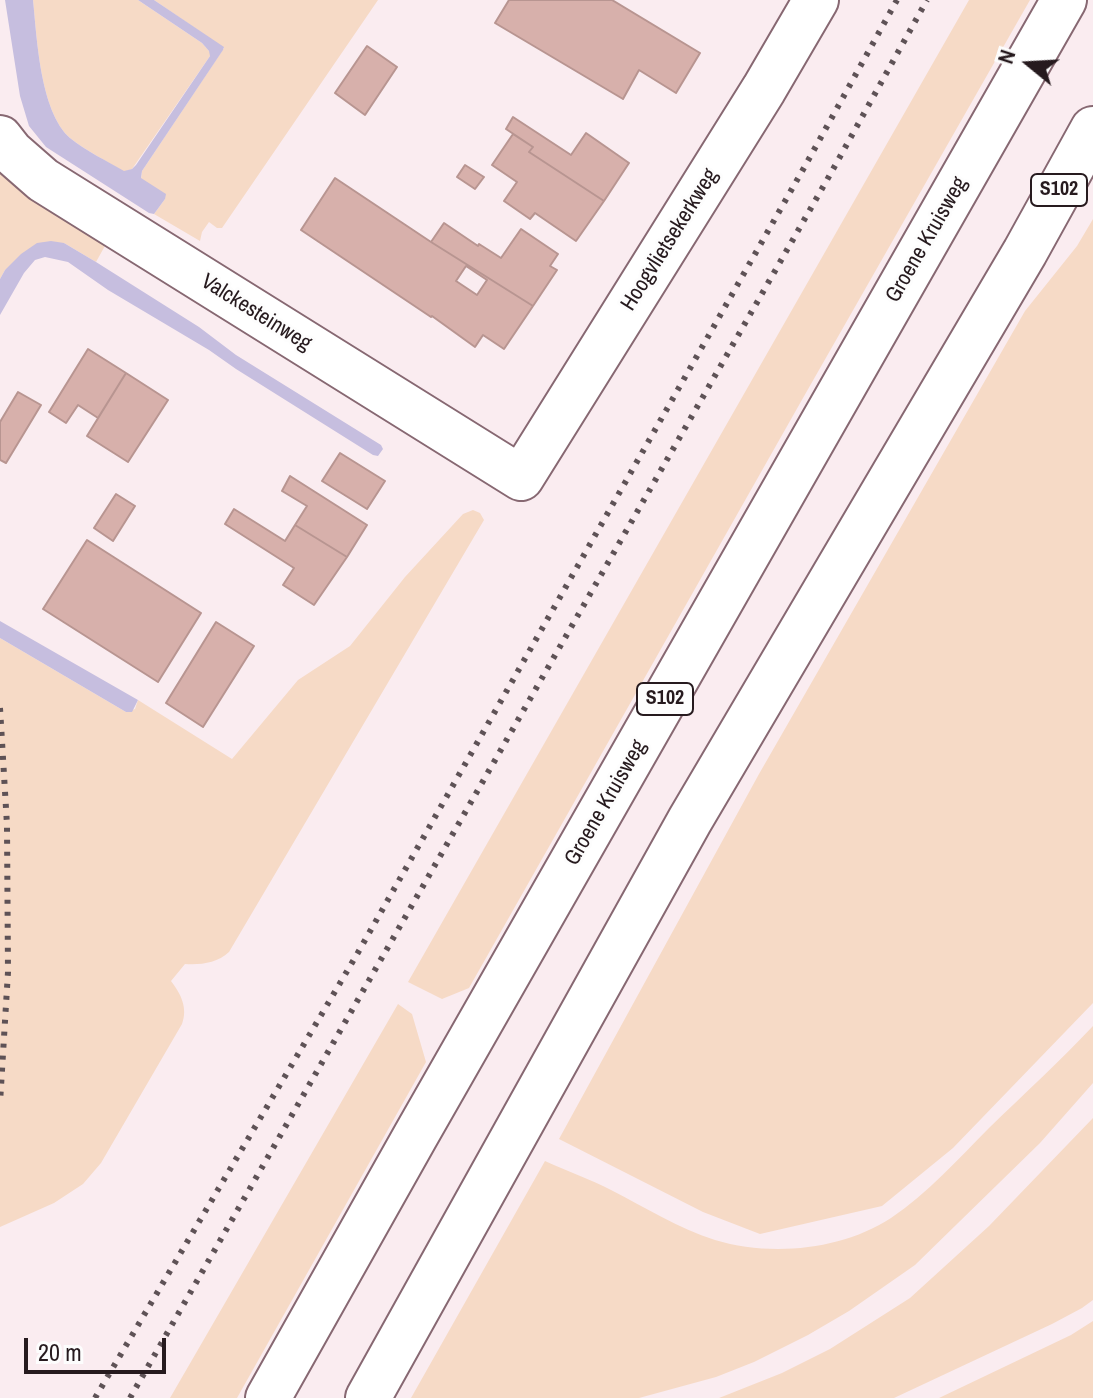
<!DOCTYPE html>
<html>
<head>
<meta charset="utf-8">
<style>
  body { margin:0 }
  #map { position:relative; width:1093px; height:1398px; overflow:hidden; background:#faecf0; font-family:"Archivo Narrow",sans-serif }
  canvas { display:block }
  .north { position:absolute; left:989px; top:24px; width:80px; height:80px; -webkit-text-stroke:6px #fdfdfd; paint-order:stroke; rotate:288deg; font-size:22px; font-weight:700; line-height:32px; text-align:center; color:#261a1e }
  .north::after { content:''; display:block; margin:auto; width:28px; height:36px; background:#261a1e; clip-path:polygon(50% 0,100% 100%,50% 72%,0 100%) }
  .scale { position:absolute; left:24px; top:1338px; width:142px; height:36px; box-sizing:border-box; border:4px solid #261a1e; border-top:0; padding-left:10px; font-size:24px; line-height:28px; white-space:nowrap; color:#261a1e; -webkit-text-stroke:6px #fdfdfd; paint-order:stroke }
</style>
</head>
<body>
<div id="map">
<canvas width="1093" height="1398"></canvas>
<div class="north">N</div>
<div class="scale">20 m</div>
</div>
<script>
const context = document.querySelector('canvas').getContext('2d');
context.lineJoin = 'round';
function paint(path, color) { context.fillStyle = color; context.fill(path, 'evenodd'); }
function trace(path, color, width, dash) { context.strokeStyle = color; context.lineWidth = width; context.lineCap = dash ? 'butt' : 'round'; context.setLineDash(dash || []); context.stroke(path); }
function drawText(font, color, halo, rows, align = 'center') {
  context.font = font + ' "Archivo Narrow",sans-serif'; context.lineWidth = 6; context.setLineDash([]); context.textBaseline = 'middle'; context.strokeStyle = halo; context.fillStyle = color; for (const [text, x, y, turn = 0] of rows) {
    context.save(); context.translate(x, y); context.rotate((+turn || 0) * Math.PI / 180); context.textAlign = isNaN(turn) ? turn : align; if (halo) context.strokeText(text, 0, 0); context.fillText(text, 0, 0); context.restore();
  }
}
paint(new Path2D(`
  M33 0H138L202 43 210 52V56L132 169 124 172C107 161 86 151 70 138 40 111 37 38 33 0Z
  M154 0H378L222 228H217L209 222 202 232 200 241 154 214 165 199 141 179 142 171 224 48Z
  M969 0H1030L803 398 469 988 442 999 408 982Z
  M0 162 106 244 96 262 64 243 5 270 0 279Z
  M1093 219V1003L953 1148 882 1206 760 1234 703 1212 559 1139 759 774 1025 311 1077 246Z
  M473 510 480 513 484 520 229 952C217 963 201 965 185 964L171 981C181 994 188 1008 182 1024L101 1163 83 1184 54 1203 0 1227V638L126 712 135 709 138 700 232 759 298 680 350 646 405 577 463 514Z
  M398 1004 412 1014 426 1062 237 1398H170Z
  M1093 1026V1083L1040 1143 915 1265 849 1311 808 1335 754 1362 716 1377 639 1398H411L545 1161C567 1171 590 1179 611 1190 646 1208 678 1228 715 1240 771 1257 842 1250 891 1218 928 1193 958 1159 989 1128 1024 1094 1060 1061 1093 1026Z
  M1093 1118V1300L1082 1308 1052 1324 894 1398H719L782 1373 830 1349 910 1298 989 1226Z
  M1093 1321V1398H939L1071 1335Z`), '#f6dac6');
paint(new Path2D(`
  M5 0H33C37 38 40 111 70 138 86 151 107 161 124 171L132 169 136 165 210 56 209 51 202 43 138 0H154L224 47 223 50 142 171 141 178 166 194 165 199 154 214 149 213 46 147 29 126 20 96Z
  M51 241 64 243 96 262 199 327 236 355 381 445 383 449 378 456 373 455 236 369 209 350 108 290 68 262 45 257 35 260 24 273 0 315V279L5 270 21 254 37 243Z
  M0 621 138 700 132 712H126L0 638Z`), '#c6bedf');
const building = new Path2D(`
  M509 0H612L700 53 676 93 639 70 623 99 495 23Z
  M367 46 397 67 365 115 335 93Z
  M513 117 571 155 586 133 629 163 604 201 529 152 533 147 506 129Z
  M513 134 533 147 529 152 604 201 576 241 535 213 530 219 504 201 517 182 492 165Z
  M465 165 484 177 475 189 457 177Z
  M335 178 431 242 533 306 504 349 483 335 475 347 432 316 431 317 301 230ZM466 266 487 280 477 295 456 281Z
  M444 223 478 246 479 244 501 258 521 229 558 254 550 266 557 270 533 306 431 242Z
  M88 349 126 373 98 418 78 405 66 423 49 412Z
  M126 373 168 400 128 462 87 436Z
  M18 392 41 405 6 463 0 460V422Z
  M340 453 385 481 367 509 322 481Z
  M290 476 367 525 347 557 295 525 307 506 282 491Z
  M116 494 135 506 113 541 94 528Z
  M234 509 285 541 295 525 347 557 314 605 283 585 294 568 225 524Z
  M87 540 201 613 158 682 43 609Z
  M216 622 254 646 203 727 166 703Z`);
paint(building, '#d7b0ab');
trace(building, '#b89591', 2);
const street = new Path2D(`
  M0 138 11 152 43 180 521 478 764 89 816 0`);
const primary = new Path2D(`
  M268 1398 416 1135 1064 0
  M368 1398 690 820 1025 252 1093 129`);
trace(street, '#876872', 48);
trace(primary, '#876872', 48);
trace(street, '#fff', 44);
trace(primary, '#fff', 44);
trace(new Path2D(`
  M0 708 7 825 8 972 0 1103
  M95 1398 356 956 805 166 897 0
  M130 1398 827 180 927 0`), '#5e5256', 6, [4, 8]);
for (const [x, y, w] of [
  [1059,190,56],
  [665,699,56]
]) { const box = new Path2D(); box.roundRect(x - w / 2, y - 16, w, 32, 6); context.fillStyle = '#fdfdfd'; context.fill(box); trace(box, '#261a1e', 2); }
drawText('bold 20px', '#261a1e', null, [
  ["S102",1059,190],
  ["S102",665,699]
]);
drawText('22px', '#261a1e', '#fdfdfd', [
  ["Hoogvlietsekerkweg",670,240,-58],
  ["Groene Kruisweg",927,240,-60],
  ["Valckesteinweg",256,313,32],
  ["Groene Kruisweg",606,803,-60]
]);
</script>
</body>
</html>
